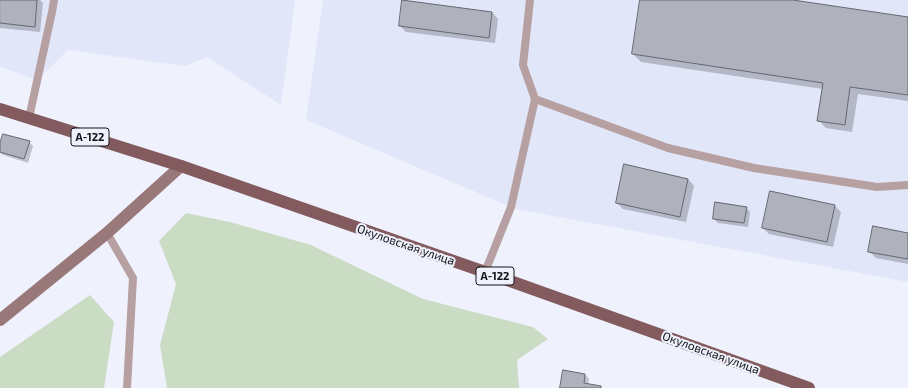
<!DOCTYPE html>
<html>
<head>
<meta charset="utf-8">
<style>
  body { margin:0 }
  canvas { display:block; background:#eff2fd }
</style>
</head>
<body>
<canvas width="908" height="388"></canvas>
<script>
const context = document.querySelector('canvas').getContext('2d');
context.lineJoin = 'round';
function paint(path, color) { context.fillStyle = color; context.fill(path, 'evenodd'); }
function trace(path, color, width, dash) { context.strokeStyle = color; context.lineWidth = width; context.lineCap = dash ? 'butt' : 'round'; context.setLineDash(dash || []); context.stroke(path); }
function drawText(font, color, halo, rows, align = 'center') {
  context.font = font + ' "Exo 2",sans-serif'; context.lineWidth = 4; context.setLineDash([]); context.textBaseline = 'middle'; context.strokeStyle = halo; context.fillStyle = color; for (const [text, x, y, turn = 0] of rows) {
    context.save(); context.translate(x, y); context.rotate((+turn || 0) * Math.PI / 180); context.textAlign = isNaN(turn) ? turn : align; if (halo) context.strokeText(text, 0, 0); context.fillText(text, 0, 0); context.restore();
  }
}
paint(new Path2D(`
  M0 0H295L281 105 207 57 185 66 68 50 37 80 0 67Z
  M323 0H908V282L516 209 306 120Z`), '#e1e6f8');
paint(new Path2D(`
  M186 213 230 222 311 245 423 299 533 327 548 339 517 360 519 388H167L160 345 176 284 159 241Z
  M90 295 114 322 104 388H0V357Z`), '#cbdcc5');
paint(new Path2D(`
  M0 0H40L43 3 40 32 0 28Z
  M641 0H786L908 18V101L858 94 852 132 826 128 818 120 823 89 641 62 633 54Z
  M492 12 498 19 495 43 406 32 400 26Z
  M29 142 33 146 28 163 3 155 0 153V146Z
  M625 166 688 179 694 186 686 222 623 209 617 203Z
  M835 206 841 212 833 247 769 234 763 228Z
  M746 208 750 212 748 227 718 223 714 219Z
  M908 234V264L876 258 870 252Z
  M585 374 589 379 588 385 601 387 602 388H561Z`), '#0003');
const building = new Path2D(`
  M0 0H37L35 27 0 23Z
  M402 0 492 12 489 38 399 26Z
  M640 0H793L908 17V95L850 87 845 125 817 121 823 83 632 54Z
  M3 134 30 141 24 159 0 152V143Z
  M624 164 688 179 680 217 616 203Z
  M770 191 835 205 827 242 762 228Z
  M715 202 747 207 744 223 713 219Z
  M873 226 908 233V259L868 252Z
  M563 370 585 374 584 383 601 386V388H560Z`);
paint(building, '#afb2bc');
trace(building, '#656871', 1);
trace(new Path2D(`
  M535 99 668 148 754 168 877 187 908 185
  M29 118 52 12 54 0
  M107 233 133 278 127 388
  M485 272 511 207 535 99 523 65 530 0`), '#b7a0a1', 8);
trace(new Path2D(`
  M0 320 107 233 181 166`), '#99787a', 12);
trace(new Path2D(`
  M0 109 181 166 485 272 809 388`), '#835b5f', 12);
for (const [x, y, w] of [
  [90,137,38],
  [495,276,38]
]) { const box = new Path2D(); box.roundRect(x - w / 2, y - 9, w, 18, 3); context.fillStyle = '#eff2fd'; context.fill(box); trace(box, '#131418', 1); }
drawText('bold 11px', '#131418', null, [
  ["А-122",90,137],
  ["А-122",495,276]
]);
drawText('12px', '#131418', '#eff2fd', [
  ["Окуловская улица",406,245,19],
  ["Окуловская улица",711,353,20]
]);
</script>
</body>
</html>
